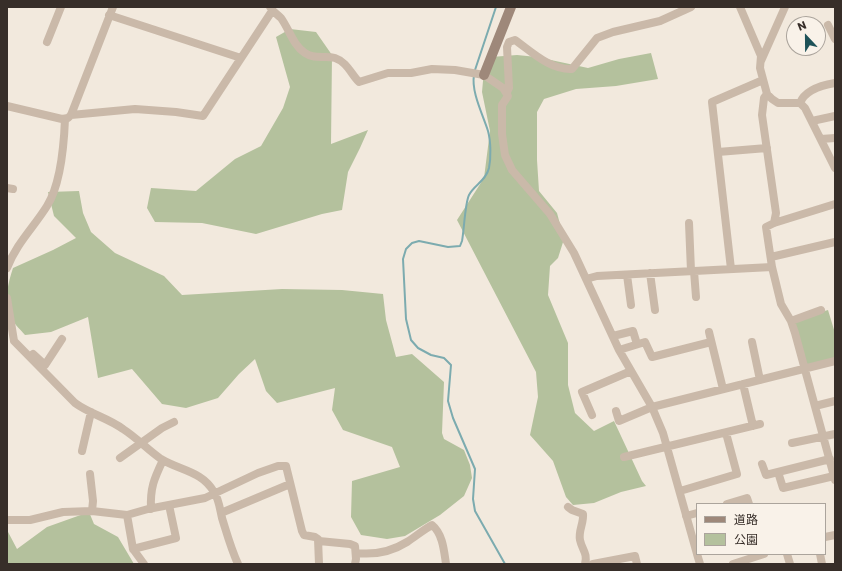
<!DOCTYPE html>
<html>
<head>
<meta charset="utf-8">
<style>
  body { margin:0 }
  #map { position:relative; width:842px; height:571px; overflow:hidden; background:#f2e9dd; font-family:Poppins,"Noto Sans JP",sans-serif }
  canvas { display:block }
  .frame { position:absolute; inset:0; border:8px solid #372e29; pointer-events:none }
  .legend { position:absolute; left:696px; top:503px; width:130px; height:52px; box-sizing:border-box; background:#f9f2e9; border:1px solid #aba49c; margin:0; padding:5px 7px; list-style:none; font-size:12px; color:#372e29 }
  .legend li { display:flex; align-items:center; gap:8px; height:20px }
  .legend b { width:20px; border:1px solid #aba49c }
  .north { position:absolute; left:786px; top:16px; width:40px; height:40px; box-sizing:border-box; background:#f9f2e9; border:1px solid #aba49c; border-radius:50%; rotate:338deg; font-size:11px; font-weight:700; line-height:16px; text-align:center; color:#372e29 }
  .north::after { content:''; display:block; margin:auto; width:14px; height:18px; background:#1e5258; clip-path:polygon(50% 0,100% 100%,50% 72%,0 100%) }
</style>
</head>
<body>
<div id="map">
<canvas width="842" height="571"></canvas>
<div class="frame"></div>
<ul class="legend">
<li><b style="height:5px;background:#9e887a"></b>道路</li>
<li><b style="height:11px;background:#b4c19d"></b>公園</li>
</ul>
<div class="north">N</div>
</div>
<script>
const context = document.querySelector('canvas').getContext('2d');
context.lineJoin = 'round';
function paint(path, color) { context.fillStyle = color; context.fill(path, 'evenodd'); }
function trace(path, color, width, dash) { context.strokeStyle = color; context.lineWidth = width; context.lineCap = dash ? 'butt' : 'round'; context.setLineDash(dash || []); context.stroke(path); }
paint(new Path2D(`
  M290 29 316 32 332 55 331 144 368 130 360 148 348 172 342 210 322 214 256 234 202 223 155 222 147 208 151 188 196 191 235 159 261 146 283 108 290 87 276 37Z
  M651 53 658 79 616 86 576 89 544 99 537 112V160L539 191 557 213 564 239 558 258 550 266 548 295 568 343V385L575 413 594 431 614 421 642 481 646 486 621 492 594 503 573 505 566 497 553 461 530 435 538 397 536 372 457 220 484 178 490 131 482 92 484 70 491 57 517 55 537 57 588 68 619 59Z
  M79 191 83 213 91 232 115 253 164 276 182 295 282 289 342 290 383 294 386 320 396 357 412 354 444 382 442 433 444 439 464 450 470 465 472 478 464 496 440 515 405 536 387 539 361 535 351 517 352 481 400 467 392 447 343 430 332 410 335 388 277 403 266 391 255 359 239 374 218 398 186 408 162 404 132 369 98 378 88 317 51 332 25 335C20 329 12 322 10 315 4 299 8 283 13 268L53 250 76 238 54 216 48 192Z
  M828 310 835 333V361L804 369 791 321Z
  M89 512 94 524 118 537 134 564H7V530L17 549 47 527Z`), '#b4c19d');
trace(new Path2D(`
  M475 70 496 7
  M474 75C471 92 483 115 488 131 491 142 491 158 489 168 486 181 474 185 469 195 465 203 464 231 462 241L460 246 448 247 419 241 412 243 406 249 403 259 406 319 411 340 418 348 431 355 444 358 451 365 448 401 453 418 475 469 473 499 475 511 505 564`), '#7cabaf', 2);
trace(new Path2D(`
  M270 7C273 12 277 14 281 18 289 29 293 45 305 53 315 60 325 55 335 58 347 62 351 74 359 82L388 73H411L432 69 455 70 484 75 503 88 508 96 502 105V134L505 155 512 170 550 214 574 253 619 350 652 407 663 433 697 554
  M740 7 761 56 760 68 767 94 772 99 778 103H800L805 108 835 168
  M109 15 241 58
  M828 25 835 39
  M47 42 61 7
  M761 61 785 7
  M507 92 509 88 507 47 509 42 515 40C532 52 550 70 572 69L597 38 613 32 660 21 691 7
  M767 94 764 98 762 115 776 213 774 223
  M800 103C805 90 823 85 835 83
  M7 106 62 119 68 118 71 115 113 7
  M71 115 135 109 176 112 203 116 272 11
  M812 121 835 116
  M821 139 835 138
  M718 152 767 148
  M7 188 13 189
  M835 204 774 223 766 227 772 267 781 304 791 321 795 333 835 480
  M689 223 691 271
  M771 257 835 242
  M7 268C16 244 34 227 47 206 61 184 64 144 65 119
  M731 269 712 102 763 80
  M694 271 696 297
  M650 273 655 310
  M627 275 631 305
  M586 279 597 276 772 267
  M7 298 14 341 75 403C90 414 108 418 123 429 137 438 148 450 161 459 181 471 202 471 214 492 219 499 220 510 222 518 227 534 231 549 238 564
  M791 321 821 310
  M709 332 723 389
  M613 336 633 331 637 344
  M752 342 760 380
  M619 350 645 342 652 357 711 342
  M33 354 45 365 62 339
  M743 384 753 426
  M815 406 835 401
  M616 411 619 421 652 407 835 361
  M592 415 582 392 631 371
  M792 443 835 434
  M82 451 91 412
  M624 457 760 424
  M120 458 162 428 174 422
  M762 464 766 475 830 459
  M778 472 783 488 834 476
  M90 474 93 501 92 511
  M680 491 737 474 726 433
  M727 504 747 498 749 504
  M568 507 572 510 583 514C584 523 578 531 580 540 582 550 588 553 585 564
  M151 509C150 488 154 479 163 460
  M221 513 290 484
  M127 515 133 549 176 538 169 505
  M686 516 697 513
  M7 520H30L63 512 92 511 127 515 148 509 205 498 258 473 278 466H286L302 531 304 535 315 537 318 539 319 564
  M825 537 835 535
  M319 541 350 544 355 546 356 559 355 564
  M133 549 144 564
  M356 553C373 555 391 552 407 542 415 537 423 530 432 525 443 534 444 551 446 564
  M697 554 700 564
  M787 554 790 564
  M820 554 822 564
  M593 564 635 556 637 564
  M733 564 764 554`), '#cab9a9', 8);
trace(new Path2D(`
  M484 75 511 7`), '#9e887a', 10);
</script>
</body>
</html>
